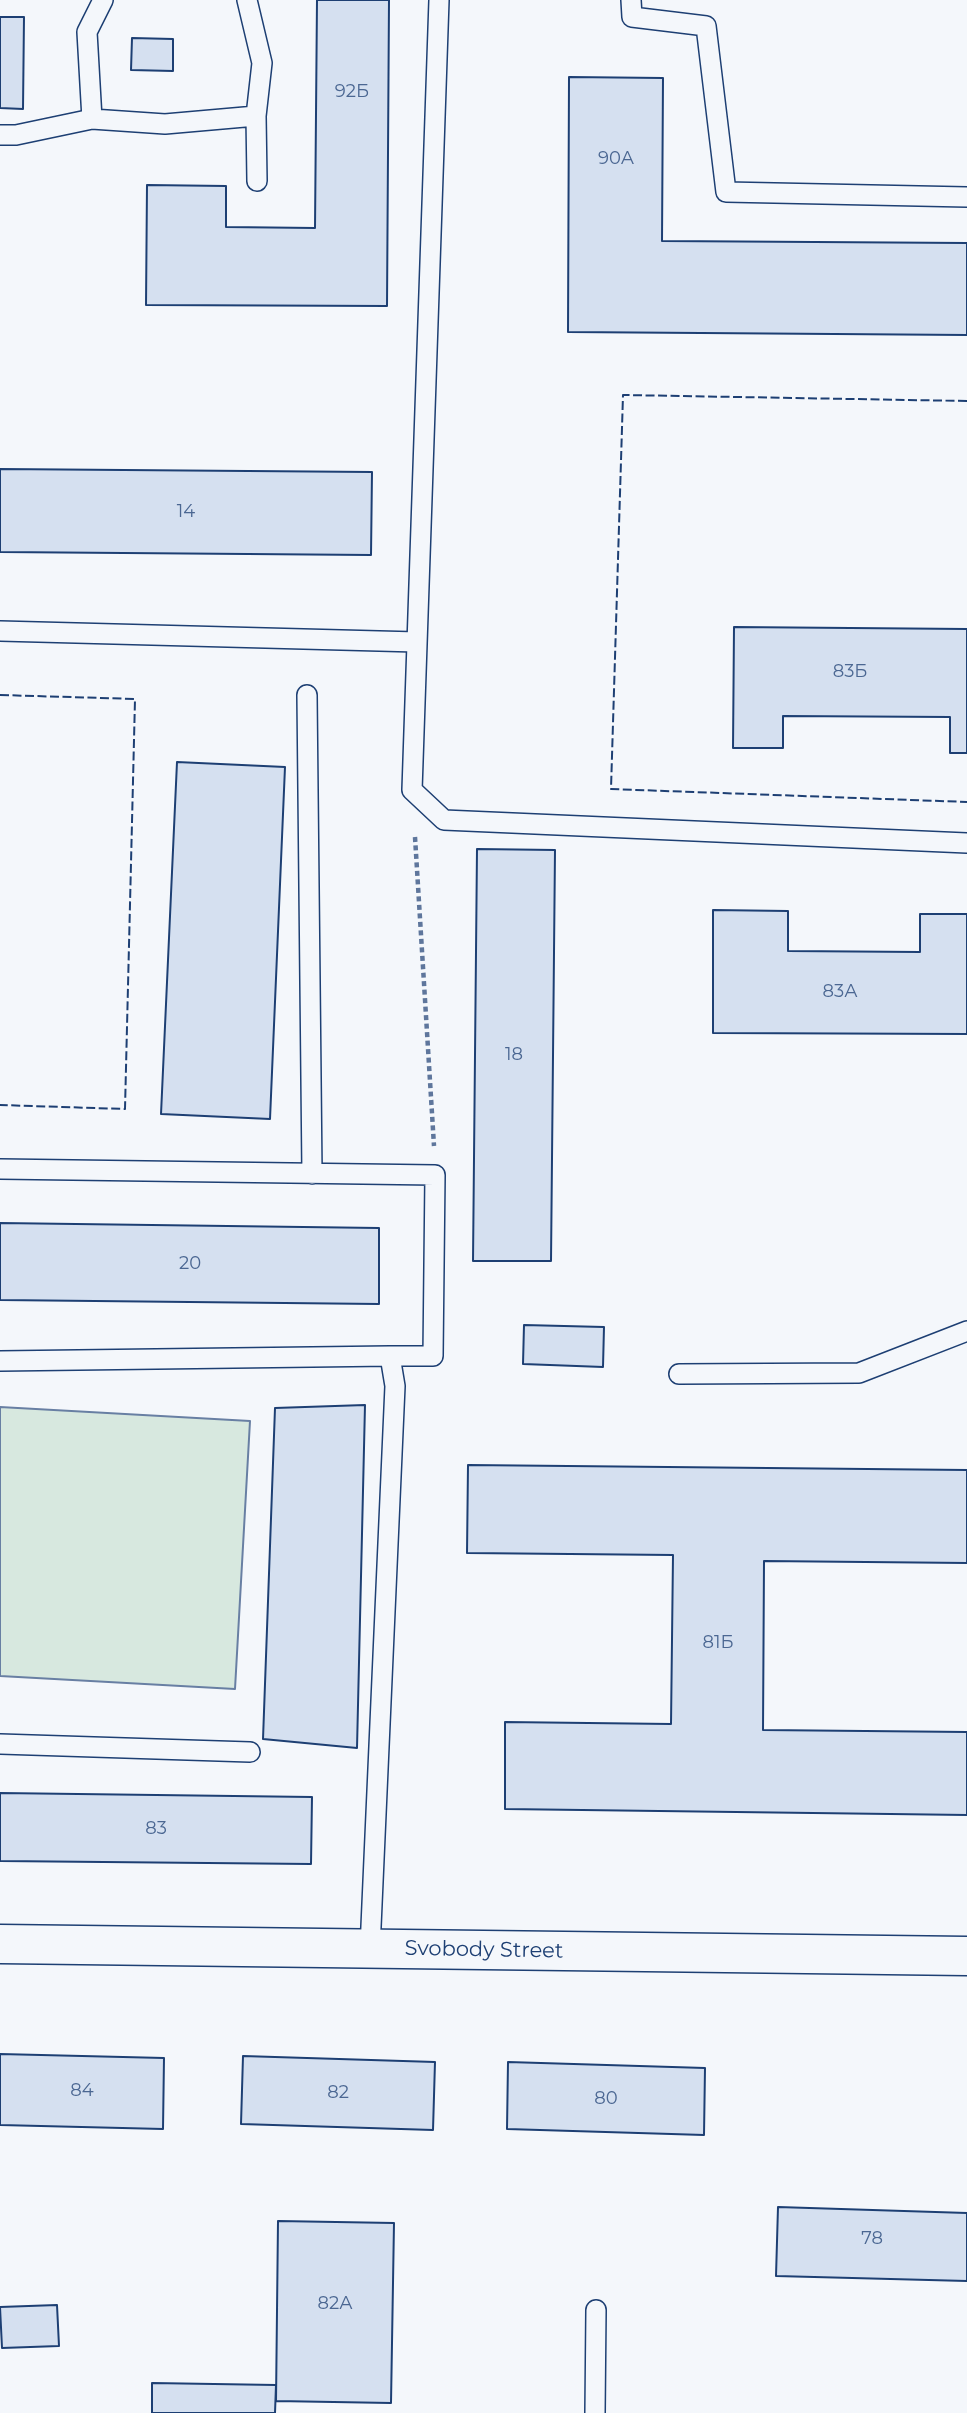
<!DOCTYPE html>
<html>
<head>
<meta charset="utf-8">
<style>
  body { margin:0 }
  canvas { display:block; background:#f4f7fb }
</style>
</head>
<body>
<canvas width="967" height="2413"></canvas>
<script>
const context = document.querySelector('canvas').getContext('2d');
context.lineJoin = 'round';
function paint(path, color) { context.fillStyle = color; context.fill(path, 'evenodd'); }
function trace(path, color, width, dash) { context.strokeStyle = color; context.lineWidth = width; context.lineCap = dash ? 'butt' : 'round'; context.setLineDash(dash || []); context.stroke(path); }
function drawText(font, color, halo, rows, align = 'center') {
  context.font = font + ' Montserrat,sans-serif'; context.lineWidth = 5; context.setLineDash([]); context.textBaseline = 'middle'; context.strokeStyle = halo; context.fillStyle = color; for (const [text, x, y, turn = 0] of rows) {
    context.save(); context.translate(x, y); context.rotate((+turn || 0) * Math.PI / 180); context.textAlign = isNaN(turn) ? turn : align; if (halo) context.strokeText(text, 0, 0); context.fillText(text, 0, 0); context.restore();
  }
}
const green = new Path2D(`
  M0 1407 250 1421 235 1689 0 1676Z`);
paint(green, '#d7e8df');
trace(green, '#687fa3', 2);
const building = new Path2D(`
  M317 0H389L387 306 146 305 147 185 226 186V227L315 228Z
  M0 17H24L23 109 0 108Z
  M132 38 173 39V71L131 70Z
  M569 77 663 78 662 241 967 243V335L568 332Z
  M0 469 372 472 371 555 0 552Z
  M734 627 967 629V753H950V717L783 716V748H733Z
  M177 762 285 767 270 1119 161 1114Z
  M477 849 555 850 551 1261H473Z
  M713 910 788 911V951L920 952V914H967V1034L713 1033Z
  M0 1223 379 1228V1304L0 1300Z
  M524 1325 604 1327 603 1367 523 1364Z
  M365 1405 357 1748 263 1739 275 1408Z
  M468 1465 967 1470V1563L764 1561 763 1730 967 1732V1815L505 1809V1722L671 1724 673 1555 467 1553Z
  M0 1793 312 1797 311 1864 0 1861Z
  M0 2054 164 2058 163 2129 0 2125Z
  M243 2056 435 2062 433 2130 241 2124Z
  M508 2062 705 2068 704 2135 507 2129Z
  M778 2207 967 2213V2281L776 2276Z
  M278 2221 394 2223 391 2403 276 2401Z
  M57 2305 59 2346 2 2348 0 2307Z
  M152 2383 276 2385 275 2413H152Z`);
paint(building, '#d5e0f0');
trace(building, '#1d3f73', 2);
const service = new Path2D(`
  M103 0 87 32 92 119 165 124 256 116 262 63 247 0
  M439 0 412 790 444 820 967 843
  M631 0 632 17 706 26 726 192 967 197
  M256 116 257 181
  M0 135H16L92 119
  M0 631 417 642
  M307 695 312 1174
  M0 1169 435 1175 433 1356H390
  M0 1361 390 1356 395 1386 370 1949
  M679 1374 859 1373 967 1331
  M0 1744 250 1752
  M595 2413 596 2310`);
const secondary = new Path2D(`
  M0 1944 967 1956`);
trace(service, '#1d3f73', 22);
trace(secondary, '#1d3f73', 41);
trace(new Path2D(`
  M415 837 434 1146`), '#5e769c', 4.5, [5, 3.5]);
trace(service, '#f4f7fb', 19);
trace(secondary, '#f4f7fb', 38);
trace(new Path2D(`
  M967 401 623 395 611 789 967 802
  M0 695 135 699 125 1109 0 1105`), '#1d3f73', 2, [9, 3.5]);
drawText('18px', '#4b6792', null, [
  ["92Б",352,92],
  ["90А",616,159],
  ["14",186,512],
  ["83Б",850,672],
  ["83А",840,992],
  ["18",514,1055],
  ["20",190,1264],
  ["81Б",718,1643],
  ["83",156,1829],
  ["84",82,2091],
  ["82",338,2093],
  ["80",606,2099],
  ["78",872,2239],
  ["82А",335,2304]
]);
drawText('21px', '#1d3f73', '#f4f7fb', [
  ["Svobody Street",484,1950,1]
]);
</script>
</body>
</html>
